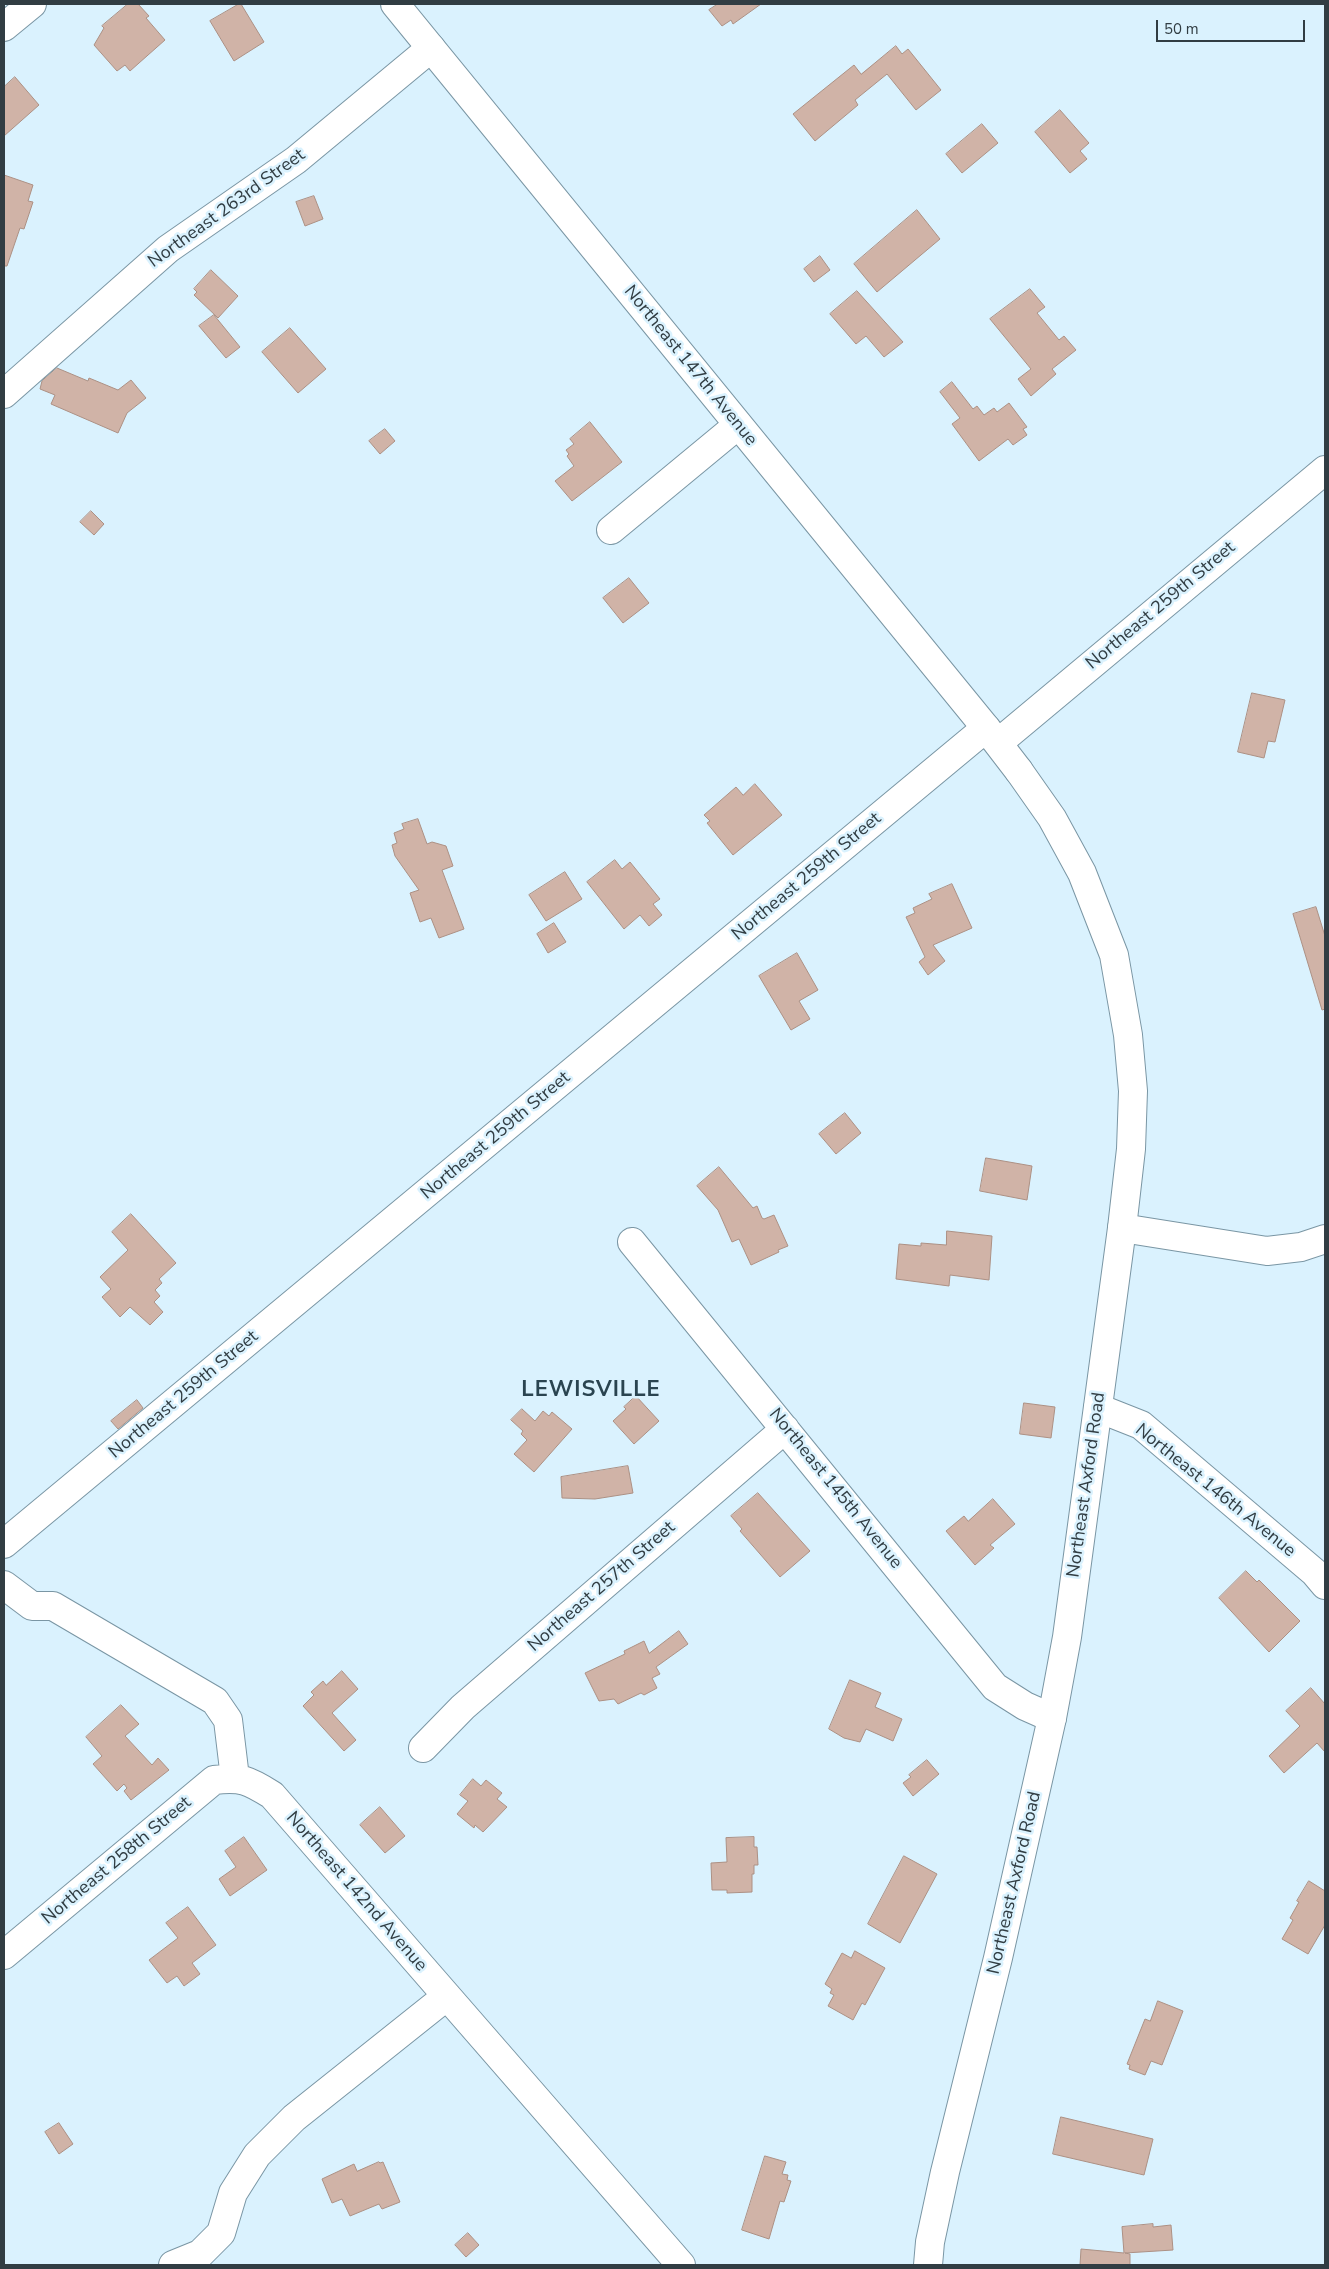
<!DOCTYPE html>
<html>
<head>
<meta charset="utf-8">
<style>
  body { margin:0 }
  #map { position:relative; width:1329px; height:2269px; overflow:hidden; background:#daf2fe; font-family:"Nunito Sans",sans-serif }
  canvas { display:block }
  .frame { position:absolute; inset:0; border:5px solid #313d43; pointer-events:none }
  .scale { position:absolute; left:1156px; top:20px; width:149px; height:22px; box-sizing:border-box; border:2px solid #313d43; border-top:0; padding-left:6px; font-size:15px; line-height:18px; white-space:nowrap; color:#313d43; -webkit-text-stroke:4px #daf2fe; paint-order:stroke }
</style>
</head>
<body>
<div id="map">
<canvas width="1329" height="2269"></canvas>
<div class="frame"></div>
<div class="scale">50 m</div>
</div>
<script>
const context = document.querySelector('canvas').getContext('2d');
context.lineJoin = 'round';
function paint(path, color) { context.fillStyle = color; context.fill(path, 'evenodd'); }
function trace(path, color, width, dash) { context.strokeStyle = color; context.lineWidth = width; context.lineCap = dash ? 'butt' : 'round'; context.setLineDash(dash || []); context.stroke(path); }
function drawText(font, color, halo, rows, align = 'center') {
  context.font = font + ' "Nunito Sans",sans-serif'; context.lineWidth = 5; context.setLineDash([]); context.textBaseline = 'middle'; context.strokeStyle = halo; context.fillStyle = color; for (const [text, x, y, turn = 0] of rows) {
    context.save(); context.translate(x, y); context.rotate((+turn || 0) * Math.PI / 180); context.textAlign = isNaN(turn) ? turn : align; if (halo) context.strokeText(text, 0, 0); context.fillText(text, 0, 0); context.restore();
  }
}
const building = new Path2D(`
  M128 4H138L149 16 146 18 165 40 130 71 125 65 117 71 94 45 104 28 102 26Z
  M239 4H241L264 42 234 61 210 21Z
  M718 4H761L733 24 731 20 722 26 709 10Z
  M896 46 902 54 908 49 941 90 916 110 887 74 855 100 858 105 815 141 793 114 854 65 861 74Z
  M15 77 39 105 4 136V87Z
  M1060 110 1089 143 1080 151 1087 159 1070 173 1035 132Z
  M982 124 998 143 962 173 946 154Z
  M4 175 33 185 28 201 33 202 24 229 20 228 7 266H4Z
  M314 196 323 219 305 226 296 202Z
  M917 210 940 239 877 292 854 264Z
  M820 256 830 270 814 282 804 269Z
  M211 270 238 296 218 318 194 295 197 292 194 289Z
  M1030 289 1045 307 1037 313 1059 340 1064 336 1076 350 1052 369 1056 374 1031 396 1018 379 1031 369 990 319Z
  M857 291 903 342 884 357 866 336 856 344 830 314Z
  M214 315 240 347 226 358 199 326Z
  M290 328 326 369 298 393 262 352Z
  M57 368 88 381 89 378 118 390 131 380 146 398 127 413 118 433 51 404 55 395 40 389 42 381Z
  M952 382 973 409 977 406 984 415 994 408 997 412 1009 403 1027 427 1023 429 1027 435 1013 445 1008 439 979 461 952 424 960 418 940 392Z
  M590 422 622 462 572 501 555 481 574 466 567 456 569 454 566 450 574 444 570 439Z
  M385 429 395 441 380 454 369 441Z
  M91 511 104 524 94 535 80 522Z
  M629 578 649 603 623 623 603 598Z
  M1252 693 1285 700 1275 742 1268 741 1264 758 1238 752Z
  M755 784 782 815 733 855 707 823 710 821 704 815 736 787 743 795Z
  M418 819 427 844 432 842 446 846 453 866 442 870 464 929 439 938 431 918 420 922 410 893 419 890 395 856 392 845 397 843 394 833 404 829 402 824Z
  M615 860 622 869 630 862 660 899 653 904 662 915 649 926 640 915 624 929 587 882Z
  M565 872 582 899 546 921 529 895Z
  M952 884 972 928 933 945 945 961 928 975 919 962 925 957 906 917 915 913 913 908 932 899 929 894Z
  M1316 907 1325 936V1009L1322 1010 1293 914Z
  M554 923 566 942 548 953 537 934Z
  M797 953 818 990 799 1001 810 1019 791 1030 759 976Z
  M845 1113 861 1133 836 1154 819 1134Z
  M986 1158 1032 1166 1027 1200 980 1191Z
  M719 1167 753 1208 757 1206 762 1218 764 1219 774 1215 788 1246 778 1250 779 1252 751 1265 739 1239 732 1242 718 1210 697 1186Z
  M131 1214 176 1263 159 1279 162 1283 155 1290 160 1296 154 1302 163 1312 150 1325 130 1307 120 1317 102 1297 111 1289 100 1277 128 1250 112 1232Z
  M947 1231 992 1236 989 1280 950 1275 949 1286 896 1279 899 1244 921 1246V1243L946 1245Z
  M636 1396 659 1421 634 1444 613 1421 626 1409 624 1407Z
  M137 1400 143 1408 118 1429 111 1421Z
  M1024 1403 1055 1407 1051 1438 1020 1434Z
  M522 1409 535 1421 543 1411 549 1416 552 1412 572 1429 534 1472 514 1454 527 1440 521 1434 523 1431 511 1420Z
  M628 1466 633 1493 595 1499 562 1498 561 1477Z
  M758 1493 810 1551 780 1577 740 1531 742 1529 731 1516Z
  M993 1499 1015 1524 990 1545 994 1548 975 1565 946 1531 964 1516 968 1521Z
  M1246 1571 1257 1582 1259 1580 1300 1621 1269 1652 1219 1598Z
  M679 1631 688 1644 656 1667 660 1674 652 1678 657 1688 644 1695 641 1693 618 1704 614 1699 599 1701 585 1673 625 1654 624 1651 644 1641 649 1653Z
  M342 1671 358 1689 332 1713 356 1740 344 1751 303 1706 314 1695 311 1692 323 1681 326 1685Z
  M850 1680 881 1693 875 1707 902 1719 893 1741 866 1729 860 1742 844 1738 829 1729Z
  M1311 1688 1325 1704V1752L1317 1743 1284 1773 1269 1756 1300 1726 1286 1711Z
  M121 1705 139 1724 125 1736 152 1765 158 1758 169 1770 131 1800 124 1791 127 1788 124 1784 117 1791 93 1764 102 1756 86 1737Z
  M927 1760 939 1774 913 1796 903 1783 911 1777 909 1775Z
  M473 1779 481 1786 486 1780 502 1793 497 1799 507 1807 483 1832 475 1825 474 1828 457 1814 468 1801 460 1795Z
  M380 1807 405 1836 385 1853 360 1825Z
  M244 1837 267 1870 230 1896 219 1879 236 1867 225 1851Z
  M754 1837V1847H757L758 1865H754V1874H752V1892L727 1893V1890H712L711 1863 727 1862 726 1838Z
  M904 1856 937 1874 900 1943 868 1924Z
  M1309 1881 1325 1891V1925L1308 1954 1282 1939 1293 1920 1290 1918 1299 1902 1297 1901Z
  M188 1907 216 1945 192 1963 200 1974 184 1986 177 1976 167 1983 149 1960 178 1938 166 1923Z
  M855 1951 885 1968 865 2005 862 2003 853 2020 828 2006 834 1995 830 1993 832 1989 825 1984 842 1953 851 1958Z
  M1158 2001 1183 2011 1162 2065 1151 2061 1145 2075 1129 2069 1130 2065 1127 2064 1145 2019 1150 2021Z
  M1061 2117 1153 2139 1144 2175 1053 2154Z
  M59 2123 73 2144 59 2154 45 2132Z
  M765 2156 786 2162 782 2174 788 2175 787 2180 791 2181 784 2202 780 2201 769 2239 742 2230Z
  M379 2162 380 2163 383 2162 400 2202 382 2209 379 2204 350 2216 342 2199 332 2203 322 2179 354 2164 357 2171Z
  M1153 2224V2227L1171 2225 1173 2250 1125 2253 1130 2254V2265H1080L1081 2249 1124 2253 1122 2227Z
  M468 2233 479 2245 466 2257 455 2245Z`);
paint(building, '#d0b3a7');
trace(building, '#ac9084', 1);
const minor = new Path2D(`
  M4 27 32 4
  M4 394 168 249 296 160 431 48
  M611 530 738 425
  M998 743 1325 470
  M1122 1228 1267 1251 1301 1247 1325 1239
  M632 1242 995 1687 1025 1706 1052 1718
  M1098 1408 1141 1425 1314 1572 1325 1585
  M4 1544 986 728 1019 771
  M4 1585 32 1606H53L215 1701 228 1720 235 1778
  M423 1748 463 1707 785 1429
  M4 1955 214 1780C242 1777 248 1780 272 1795L681 2265
  M173 2265 200 2254 221 2233 233 2193 257 2155 294 2118 447 1996`);
const major = new Path2D(`
  M395 4 986 728
  M928 2265 930 2242 945 2172 998 1958 1052 1718 1067 1637 1122 1228 1131 1149 1133 1091 1128 1035 1114 955 1082 873 1052 818 1019 771`);
trace(minor, '#7a96a4', 30);
trace(major, '#7a96a4', 30);
trace(minor, '#fff', 28);
trace(major, '#fff', 28);
drawText('18px', '#313d43', '#daf2fe', [
  ["Northeast 263rd Street",227,209,-36],
  ["Northeast 147th Avenue",690,366,51],
  ["Northeast 259th Street",1161,606,-40],
  ["Northeast 259th Street",807,877,-40],
  ["Northeast 259th Street",496,1136,-40],
  ["Northeast 259th Street",184,1395,-40],
  ["Northeast Axford Road",1087,1485,-82],
  ["Northeast 145th Avenue",835,1489,51],
  ["Northeast 146th Avenue",1215,1491,39],
  ["Northeast 257th Street",602,1587,-41],
  ["Northeast 258th Street",117,1861,-40],
  ["Northeast Axford Road",1015,1883,-77],
  ["Northeast 142nd Avenue",356,1892,49]
]);
context.letterSpacing = '1px';
drawText('bold 22px', '#2a4450', '#daf2fe', [
  ["LEWISVILLE",591,1391]
]);
context.letterSpacing = '0px';
</script>
</body>
</html>
